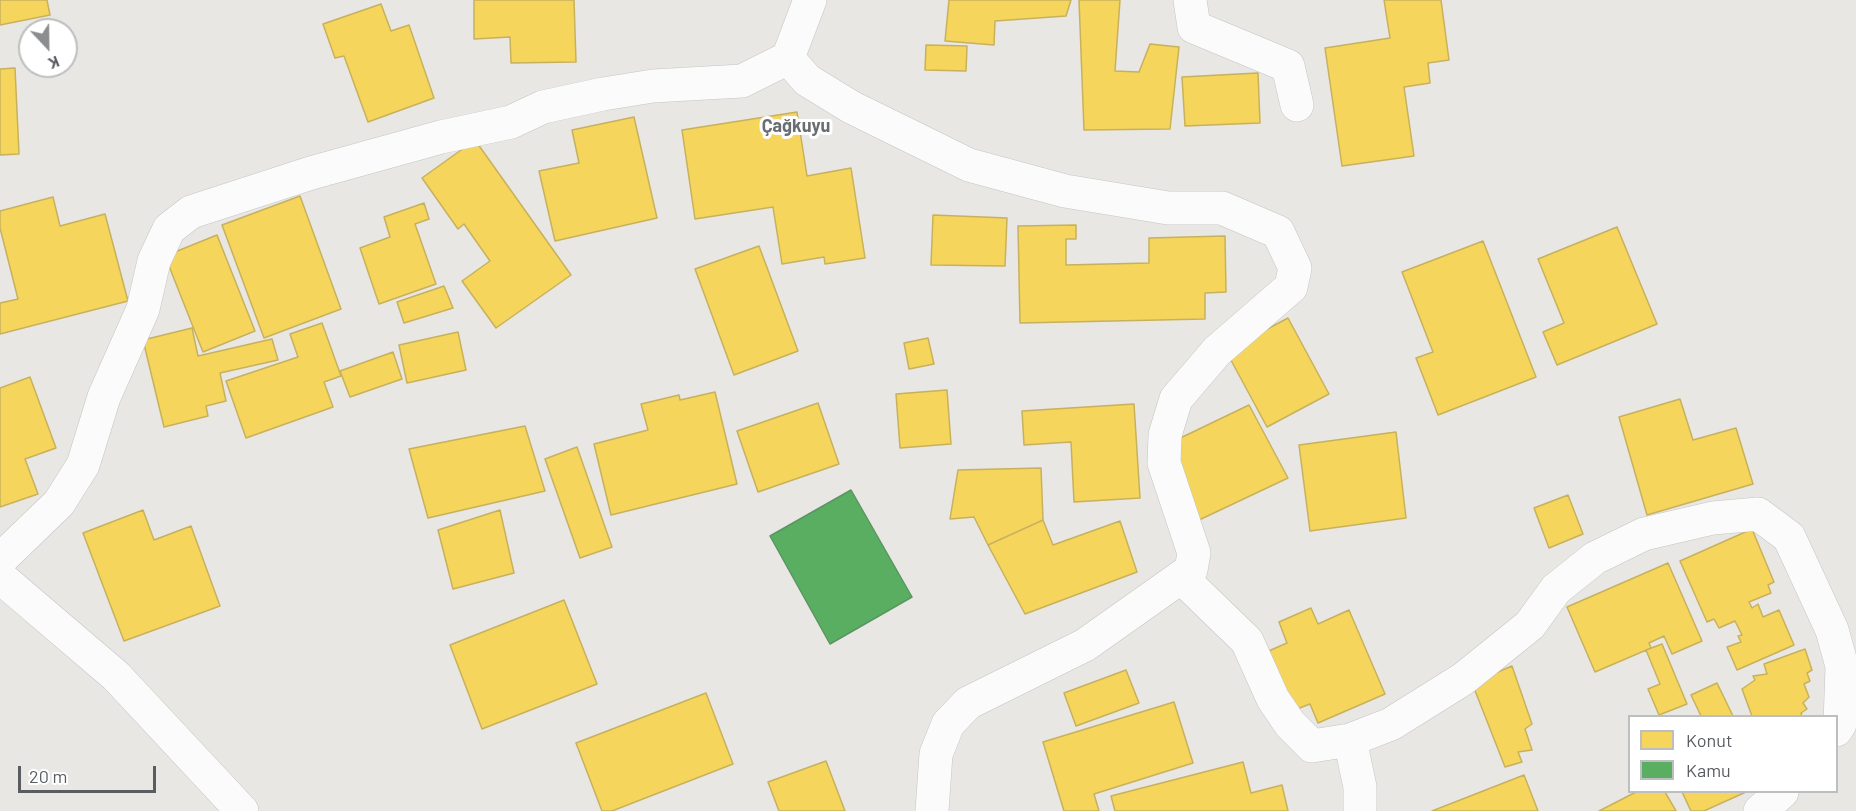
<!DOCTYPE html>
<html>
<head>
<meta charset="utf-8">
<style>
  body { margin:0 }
  #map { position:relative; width:1856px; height:811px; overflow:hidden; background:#e8e7e3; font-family:Barlow,sans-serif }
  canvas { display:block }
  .legend { position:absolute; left:1628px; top:715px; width:210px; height:78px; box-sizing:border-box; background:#fff; border:2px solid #bdbebf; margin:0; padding:8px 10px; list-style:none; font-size:18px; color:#595c60 }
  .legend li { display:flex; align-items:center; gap:12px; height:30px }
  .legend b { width:30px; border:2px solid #bdbebf }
  .north { position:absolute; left:18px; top:18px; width:60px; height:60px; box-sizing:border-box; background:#fff; border:2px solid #bdbebf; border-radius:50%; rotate:158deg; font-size:16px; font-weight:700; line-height:24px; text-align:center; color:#595c60 }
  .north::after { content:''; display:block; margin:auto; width:21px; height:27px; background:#8b8d8e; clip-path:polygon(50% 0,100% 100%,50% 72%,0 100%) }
  .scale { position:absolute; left:18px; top:766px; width:138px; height:27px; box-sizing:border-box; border:3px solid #595c60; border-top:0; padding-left:8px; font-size:18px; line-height:21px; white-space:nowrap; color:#595c60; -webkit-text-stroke:4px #fff; paint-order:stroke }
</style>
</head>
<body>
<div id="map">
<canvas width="1856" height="811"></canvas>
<ul class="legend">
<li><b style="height:16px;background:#f6d55c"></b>Konut</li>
<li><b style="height:16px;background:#5aae61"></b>Kamu</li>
</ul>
<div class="north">K</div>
<div class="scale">20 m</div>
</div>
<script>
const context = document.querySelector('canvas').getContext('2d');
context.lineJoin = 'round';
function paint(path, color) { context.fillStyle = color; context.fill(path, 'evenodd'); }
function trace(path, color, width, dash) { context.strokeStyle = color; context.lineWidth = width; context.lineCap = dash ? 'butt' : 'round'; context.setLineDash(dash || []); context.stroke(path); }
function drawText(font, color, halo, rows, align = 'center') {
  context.font = font + ' Barlow,sans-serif'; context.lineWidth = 6; context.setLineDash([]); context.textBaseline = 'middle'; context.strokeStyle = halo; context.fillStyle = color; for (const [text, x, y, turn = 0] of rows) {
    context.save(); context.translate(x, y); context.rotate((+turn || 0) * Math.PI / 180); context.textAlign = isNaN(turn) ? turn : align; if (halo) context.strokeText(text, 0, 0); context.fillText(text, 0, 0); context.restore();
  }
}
const homes = new Path2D(`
  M0 0H47L50 15 0 25Z
  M474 0H574L576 62 511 63 510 37 474 39Z
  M949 0H1071L1066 16 995 21 994 45 945 41Z
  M1079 0H1120L1115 71 1139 72 1150 44 1179 47 1170 129 1084 130Z
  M1384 0H1441L1449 60 1428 63 1430 83 1404 87 1414 156 1342 166 1325 48 1390 38Z
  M381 4 391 31 409 25 434 98 368 122 344 56 335 58 323 24Z
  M926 45 967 46 966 71 925 70Z
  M15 68 19 154 0 155V69Z
  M1258 73 1260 123 1185 126 1182 77Z
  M797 112 807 176 851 168 865 258 825 264 824 257 782 264 773 207 695 219 682 130Z
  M634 117 657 218 555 241 539 171 579 163 572 130Z
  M475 140 571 275 496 328 462 281 490 261 464 224 458 229 422 178Z
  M300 196 341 309 264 338 222 225Z
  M53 197 60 226 105 214 128 301 0 334V303L18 299 0 228V211Z
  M424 203 429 219 415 224 436 284 379 304 360 248 390 237 384 217Z
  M933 215 1007 218 1005 266 931 265Z
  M1076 225V239H1066V265L1149 263V238L1225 236 1226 292 1205 293V319L1020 323 1018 226Z
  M1617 227 1657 324 1557 365 1543 332 1564 323 1538 259Z
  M217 235 255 331 203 352 165 256Z
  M1483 241 1536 377 1438 415 1416 358 1433 352 1402 272Z
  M759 246 798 351 734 375 695 269Z
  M444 286 453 308 404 323 397 302Z
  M1288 318 1329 394 1267 427 1226 351Z
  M322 323 341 376 324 382 333 407 246 438 226 381 298 357 290 334Z
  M192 328 198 356 272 339 278 360 220 373 226 401 206 406 208 416 164 427 143 340Z
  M458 332 466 370 407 383 399 345Z
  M928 338 934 364 909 369 904 343Z
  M393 352 402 379 350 397 340 371Z
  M30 377 56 448 25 459 38 494 0 507V388Z
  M947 390 951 444 900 448 896 394Z
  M715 392 737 484 611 515 594 444 648 430 641 404 679 395 680 400Z
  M1680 399 1693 440 1736 428 1753 484 1647 515 1619 417Z
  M818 403 839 464 758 492 737 431Z
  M1134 404 1140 498 1074 502 1071 442 1024 445 1022 411Z
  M1249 405 1288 478 1199 520 1170 443Z
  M525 426 545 491 428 518 409 449Z
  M1396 432 1406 518 1310 531 1299 445Z
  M577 447 612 547 580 558 545 459Z
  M1041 468 1043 520 988 545 974 517 950 519 958 470Z
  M1568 495 1583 534 1549 548 1534 508Z
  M143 510 154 540 191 526 220 606 124 641 83 533Z
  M500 510 514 573 453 589 438 530Z
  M1043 520 1053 545 1120 521 1137 572 1025 614 988 545Z
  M1752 529 1774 582 1768 585 1771 593 1749 602 1752 608 1758 604 1763 617 1779 610 1794 645 1737 670 1727 647 1741 642 1738 636 1742 635 1735 621 1719 628 1714 619 1707 622 1680 561Z
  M1668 563 1702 641 1672 654 1664 636 1649 643 1651 648 1595 672 1567 607Z
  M564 600 597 684 482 729 450 645Z
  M1311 608 1318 624 1349 610 1385 694 1318 723 1310 704 1289 712 1264 653 1287 643 1279 622Z
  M1662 644 1687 704 1659 715 1648 689 1660 684 1646 650Z
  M1805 649 1812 670 1807 673 1810 681 1804 684 1809 697 1803 703 1807 709 1801 713 1802 716H1752L1742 689 1755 680 1753 676 1767 674 1764 664Z
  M1512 666 1532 724 1525 729 1532 750 1518 752 1522 762 1505 767 1472 683Z
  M1126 670 1139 703 1076 726 1064 693Z
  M1717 683 1733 716H1699H1701L1691 695Z
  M706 693 733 764 612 811H602L576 743Z
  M1174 702 1193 763 1094 794 1099 811H1064L1043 742Z
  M826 761 845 811H779L768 782Z
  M1243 762 1251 793 1282 785 1288 811H1115L1111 796Z
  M1524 775 1538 811H1432Z
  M1636 792H1665L1676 811H1599Z
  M1682 792H1746L1704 811H1691Z`);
paint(homes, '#f6d55c');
trace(homes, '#c7b15d', 1.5);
const public = new Path2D(`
  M851 490 912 597 830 644 770 536Z`);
paint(public, '#5aae61');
trace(public, '#5a9561', 1.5);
const minor = new Path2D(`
  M810 0 788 58 807 80 851 107 969 165 1065 191 1168 208H1222L1278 232 1295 268 1291 287 1217 351 1176 399 1165 435 1164 463 1194 553 1191 570 1085 645 968 703 948 724 936 754 932 811
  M1190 0 1194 27 1288 66 1297 105
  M0 560 59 503 83 465 104 397 143 309 154 261 169 229 191 212 311 173 441 137 511 122 543 107 603 94 653 86 742 81 788 58
  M0 577 116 676 242 811
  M1182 578 1247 641 1273 699 1290 724 1312 746 1350 740 1391 724 1463 679 1530 625 1556 589 1595 558 1644 534 1713 518 1758 514 1789 537 1832 630 1842 666 1840 724 1836 730
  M1350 740 1360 787V811
  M1760 811 1782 792`);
trace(minor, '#c4c4c4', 34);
trace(minor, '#fcfbfb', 33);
drawText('bold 18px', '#6a6e72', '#fff', [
  ["Çağkuyu",796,126]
]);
</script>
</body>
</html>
